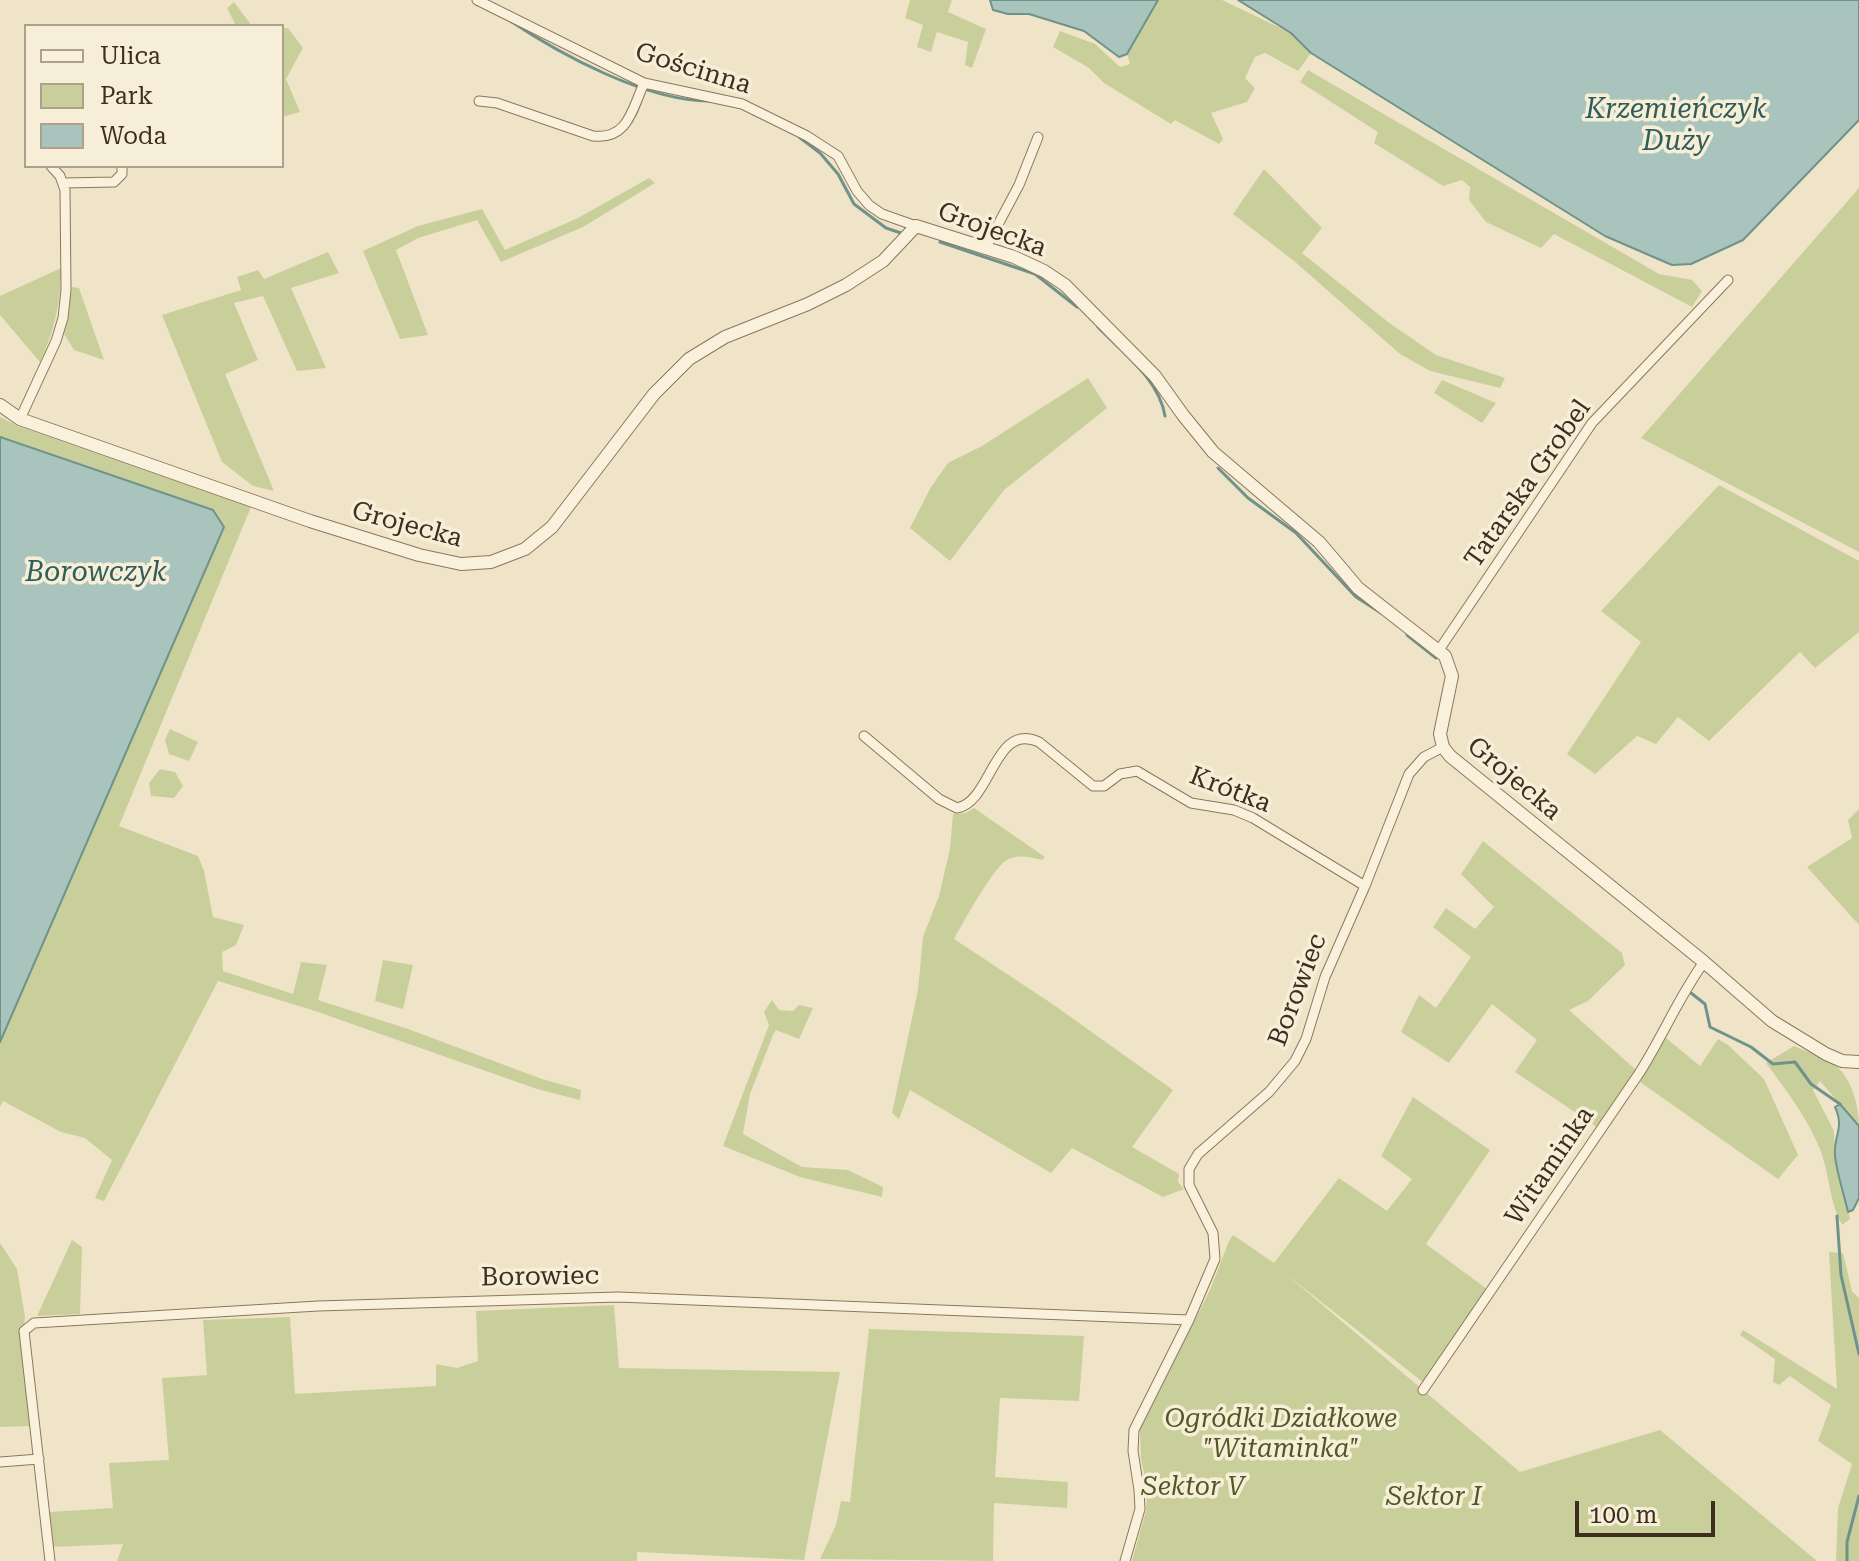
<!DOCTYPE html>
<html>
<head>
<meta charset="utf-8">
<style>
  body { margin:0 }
  #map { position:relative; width:1859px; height:1561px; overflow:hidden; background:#f0e4c8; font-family:"Roboto Serif",serif }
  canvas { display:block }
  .legend { position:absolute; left:24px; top:24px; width:260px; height:144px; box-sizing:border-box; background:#f7eed8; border:2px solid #ada18e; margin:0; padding:10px 14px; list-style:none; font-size:24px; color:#3d2e20 }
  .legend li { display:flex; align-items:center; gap:16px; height:40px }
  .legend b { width:40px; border:2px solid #ada18e }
  .scale { position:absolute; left:1575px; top:1501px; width:140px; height:36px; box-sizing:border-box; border:4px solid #3d2e20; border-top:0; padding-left:10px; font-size:24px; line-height:28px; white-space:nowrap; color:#3d2e20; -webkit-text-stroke:6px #f7eed8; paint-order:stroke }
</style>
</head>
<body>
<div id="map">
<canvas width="1859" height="1561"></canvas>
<ul class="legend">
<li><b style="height:10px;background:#faf1dc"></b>Ulica</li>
<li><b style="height:22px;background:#c9cf9b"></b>Park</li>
<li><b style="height:22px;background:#a9c4bc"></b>Woda</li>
</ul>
<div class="scale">100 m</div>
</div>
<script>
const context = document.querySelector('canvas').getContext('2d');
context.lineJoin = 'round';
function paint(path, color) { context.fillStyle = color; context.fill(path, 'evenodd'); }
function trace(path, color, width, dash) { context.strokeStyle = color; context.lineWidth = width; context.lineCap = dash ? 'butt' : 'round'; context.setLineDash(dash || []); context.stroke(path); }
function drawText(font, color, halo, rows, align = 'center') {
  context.font = font + ' "Roboto Serif",serif'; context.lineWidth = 7; context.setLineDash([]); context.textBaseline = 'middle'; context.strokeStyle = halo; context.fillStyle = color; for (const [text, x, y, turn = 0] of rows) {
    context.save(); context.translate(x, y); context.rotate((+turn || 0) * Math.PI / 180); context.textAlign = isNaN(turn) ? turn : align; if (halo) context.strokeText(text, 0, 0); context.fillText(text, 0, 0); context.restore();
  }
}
paint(new Path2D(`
  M910 0H952L948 12 986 29 972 68 965 65 968 42 937 32 931 52 917 47 923 25 905 18Z
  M1158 0H1222L1291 33 1311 53 1298 71 1265 53 1255 57 1245 78 1255 88 1247 102 1211 113 1223 139 1219 144 1175 120 1171 124 1104 83 1089 68 1053 47 1060 31 1095 44 1120 67 1130 64 1127 54Z
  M234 2 252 26H236L227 8Z
  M282 28H288L303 48 286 79 300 112 282 117Z
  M1308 70 1659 274 1692 280 1702 291 1692 307 1554 234 1541 248 1486 222 1469 200 1470 187 1462 180 1443 186 1374 143 1378 132 1300 82Z
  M1264 169 1322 228 1302 253 1388 322 1436 355 1505 378 1500 388 1430 371 1400 354 1294 261 1233 214Z
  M649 178 655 183 583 227 501 262 477 220 418 238 396 250 428 335 400 339 363 251 418 226 482 209 505 250 578 218Z
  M1859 188V552L1641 438Z
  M328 252 339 273 291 288 326 368 297 371 263 296 234 303 258 360 225 374 274 491 253 486 222 462 162 315 241 290 237 277 258 270 264 279Z
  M61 268C61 303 54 331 40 362L0 315V296Z
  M72 287 79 288 104 360 74 350 64 334Z
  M1088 378 1107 408 1004 490 950 561 910 528 931 487 948 463 982 446Z
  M1442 380 1496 403 1482 423 1434 393Z
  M0 417 18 426 251 507 119 826 198 856 204 871 213 917 244 925 236 945 222 952 223 971 293 994 301 962 327 965 318 1000 408 1029 542 1079 581 1090 580 1100 537 1089 315 1011 218 981 104 1201 95 1198 112 1160 85 1138 61 1132 3 1101 0 1107V1042L88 833 44 454 0 437Z
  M1719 485 1859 561V632L1815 668 1800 652 1709 741 1678 717 1656 744 1637 736 1595 774 1567 754 1641 642 1601 611Z
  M170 729 198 742 189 761 169 754 165 740Z
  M160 769 175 772 183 786 174 798 151 796 149 783Z
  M974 808 1045 857 1042 860C1030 857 1015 853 1004 862 990 874 964 921 954 939L1051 1003 1173 1090 1132 1147 1179 1174 1178 1182 1184 1189 1163 1197 1072 1148 1051 1173 910 1090 899 1119 892 1113 918 990 923 937 939 896 950 849 953 814 966 813Z
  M1859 809V925L1807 867 1852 838 1848 820Z
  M1483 841 1622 953 1625 965 1588 1001 1569 1010 1636 1070 1597 1127 1515 1072 1537 1040 1492 1004 1449 1063 1401 1032 1419 995 1436 1008 1471 957 1433 927 1446 908 1475 929 1494 907 1461 874Z
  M383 960 413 965 403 1009 375 1001Z
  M772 1000 779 1010 793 1011 799 1005 813 1008 799 1039 776 1030 773 1035 750 1094 743 1134 802 1167 848 1170 883 1187 882 1197 800 1177 723 1146 769 1025 764 1012Z
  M1666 1038 1700 1066 1718 1039 1728 1045 1764 1079 1798 1155 1778 1179 1640 1082Z
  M1794 1046C1807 1052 1825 1057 1836 1066 1852 1079 1859 1107 1859 1126L1820 1081 1813 1090 1834 1131 1835 1159 1850 1219 1842 1225C1828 1198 1830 1173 1819 1147 1806 1116 1786 1090 1766 1063Z
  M1413 1097 1490 1150 1426 1244 1487 1289 1424 1383 1286 1274 1520 1472 1660 1430 1817 1561H1132L1146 1511 1147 1488 1141 1459 1140 1430 1210 1290 1229 1241 1233 1235 1274 1263 1339 1178 1387 1211 1412 1179 1381 1156Z
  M72 1240 82 1247 80 1314 37 1316Z
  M0 1243 17 1269 25 1317 22 1345 30 1426 0 1427Z
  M1829 1252 1843 1253 1852 1291 1859 1298V1561H1836L1838 1508 1852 1464 1818 1441 1831 1405 1790 1376 1779 1385 1773 1382 1775 1359 1740 1335 1743 1330 1837 1389Z
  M614 1305 619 1368 840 1372 804 1560 637 1552V1561H117L123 1544 53 1547 49 1512 113 1508 109 1463 169 1460 162 1378 207 1375 203 1320 290 1317 295 1394 436 1386V1364L457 1368 478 1361 476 1311Z
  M869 1329 1084 1336 1079 1401 1000 1398 995 1477 1068 1482 1067 1508 994 1503 993 1561 820 1559 836 1525 841 1501 850 1502Z`), '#c9cf9b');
const water = new Path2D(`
  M990 0H1158L1127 54 1119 57 1084 31 1029 14H1008L993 10Z
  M1238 0H1859V120L1743 240 1691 264 1672 265 1605 236 1311 53 1291 33Z
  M0 437 213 510 224 527 0 1042Z
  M1840 1104 1859 1126V1198L1853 1210 1848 1212C1844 1194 1837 1174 1835 1156 1833 1135 1845 1129 1835 1107Z`);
paint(water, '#a9c4bc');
trace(water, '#6f938a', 2);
trace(new Path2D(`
  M509 20C561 55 648 102 711 101
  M799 137 820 153 838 174 854 204 886 228 901 233
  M940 242 1035 274 1077 307
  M1098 327C1123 353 1159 379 1165 416
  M1218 468 1248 498 1296 533 1356 597 1381 613
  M1407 635 1436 658
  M1691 993 1705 1004 1710 1027 1751 1047 1773 1064 1795 1062 1811 1084 1840 1104
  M1837 1216 1841 1275 1859 1354
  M1847 1561V1542L1859 1496`), '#6f938a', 3);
const minor = new Path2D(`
  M477 0 644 83 742 104 807 136 838 156 857 191 869 205 882 214 916 226
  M479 101 497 103 593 136C628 140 632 110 644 83
  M64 183 114 182 122 174V166
  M985 249 1019 185 1038 137
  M20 419 56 341 63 318 66 290 65 190 60 176 51 166
  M1439 650 1592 423 1728 280
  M864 736 939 799 957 808C992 802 994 721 1039 742L1093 786H1104L1120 774 1137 771 1191 803 1234 810 1253 818 1365 886
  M1423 1390 1638 1075C1662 1038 1678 998 1704 962
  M0 1462 39 1459
  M50 1561 24 1331 34 1323 318 1306 618 1297 1189 1320
  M1125 1561 1140 1509 1139 1490 1133 1451 1134 1430 1189 1320 1215 1259 1213 1233 1189 1185V1169L1198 1154 1269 1092 1295 1061 1306 1039 1325 977 1365 886 1409 774 1424 757 1443 747`);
const tertiary = new Path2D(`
  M0 405 20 419 310 521 419 555 461 564 491 562 525 549 552 527 654 394 689 359 725 337 808 304 846 285 883 261 916 226 1014 257 1044 271 1065 285 1155 376 1183 415 1213 452 1319 542 1358 588 1445 656 1452 676 1440 734 1443 747 1450 756 1704 962 1772 1021 1826 1054 1842 1061 1859 1062`);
trace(minor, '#8d765c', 11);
trace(tertiary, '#8d765c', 14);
trace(minor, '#faf1dc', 9);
trace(tertiary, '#faf1dc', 12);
drawText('26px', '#3d2e20', '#f7eed8', [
  ["Gościnna",693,69,17],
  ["Grojecka",992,230,20],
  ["Tatarska Grobel",1528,484,-55],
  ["Grojecka",407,525,15],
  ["Grojecka",1514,779,40],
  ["Krótka",1230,790,21],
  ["Borowiec",1298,990,-69],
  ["Witaminka",1550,1166,-56],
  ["Borowiec",540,1277,-1]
]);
drawText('italic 26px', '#4d5a26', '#f7eed8', [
  ["Ogródki Działkowe",1281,1419],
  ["\"Witaminka\"",1281,1449],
  ["Sektor V",1193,1487],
  ["Sektor I",1434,1497]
]);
drawText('italic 28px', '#2f5d5a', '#f7eed8', [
  ["Krzemieńczyk",1676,110],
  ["Duży",1676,142],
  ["Borowczyk",96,573]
]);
</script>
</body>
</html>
